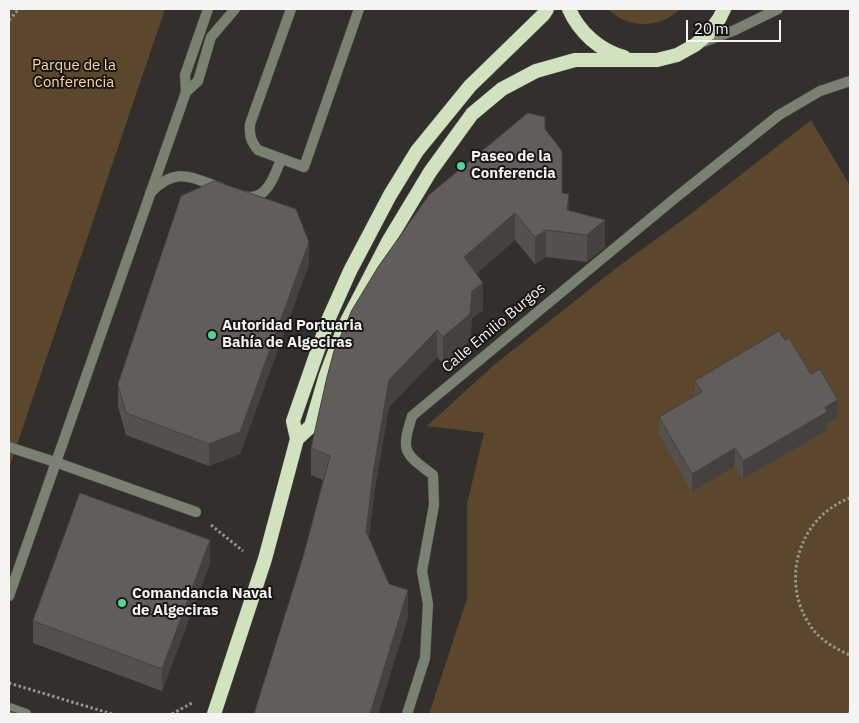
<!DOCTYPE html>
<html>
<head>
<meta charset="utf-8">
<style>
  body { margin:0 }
  #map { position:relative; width:859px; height:723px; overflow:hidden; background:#322f2c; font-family:"IBM Plex Sans",sans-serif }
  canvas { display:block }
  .frame { position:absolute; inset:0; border:10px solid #f6f4f2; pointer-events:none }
  .scale { position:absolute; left:686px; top:20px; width:95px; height:22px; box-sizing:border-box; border:2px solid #f6f4f2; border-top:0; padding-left:6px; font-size:15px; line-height:18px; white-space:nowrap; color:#f6f4f2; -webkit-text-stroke:4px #191716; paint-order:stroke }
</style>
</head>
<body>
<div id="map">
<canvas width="859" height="723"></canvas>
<div class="frame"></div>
<div class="scale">20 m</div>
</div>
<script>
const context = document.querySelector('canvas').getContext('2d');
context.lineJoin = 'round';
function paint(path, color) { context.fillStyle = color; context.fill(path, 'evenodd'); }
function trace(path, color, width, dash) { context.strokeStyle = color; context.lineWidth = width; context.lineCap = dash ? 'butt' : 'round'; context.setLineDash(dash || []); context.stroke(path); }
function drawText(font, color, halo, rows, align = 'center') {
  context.font = font + ' "IBM Plex Sans",sans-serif'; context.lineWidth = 4; context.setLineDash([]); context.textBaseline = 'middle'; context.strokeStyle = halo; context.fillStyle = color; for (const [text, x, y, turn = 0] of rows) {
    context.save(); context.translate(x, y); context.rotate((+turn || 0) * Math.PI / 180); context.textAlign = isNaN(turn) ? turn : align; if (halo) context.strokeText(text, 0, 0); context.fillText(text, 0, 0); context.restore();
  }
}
paint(new Path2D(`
  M9 9H165L9 468Z
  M608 9H680C660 29 628 29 608 9Z
  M811 120 850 186V714H429L467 599V504L484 433 427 426 494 365 619 266 688 216Z`), '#5b482c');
const service = new Path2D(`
  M291 9 250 124C249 135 251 142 258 150L304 167 359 9
  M150 193C176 166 190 177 221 188
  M244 196C266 203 275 175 281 159
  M55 462 196 512
  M9 708 26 714`);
const pedestrian = new Path2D(`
  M9 447 55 462`);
const minor = new Path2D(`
  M186 92 198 81 211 37 235 9
  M9 596 186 92 185 75 208 9
  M407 714 425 658 428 604 422 571 434 505 433 475C403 452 401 452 412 416L674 199 779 115 820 91 850 81`);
const tertiary = new Path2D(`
  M703 42 735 30 778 9`);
const trunk = new Path2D(`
  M569 9C579 32 600 51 624 57
  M297 439 311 426 326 375 345 325 389 240 430 172 472 114 502 89 536 71 575 60H657L677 55 695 45 708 34 719 19 724 9
  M214 714 265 559 297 439 293 421 329 318 350 271 390 195 417 151 470 86 543 15 547 9`);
trace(service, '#4d4b48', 11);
trace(pedestrian, '#4d4b48', 11);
trace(minor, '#4d4b48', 11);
trace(tertiary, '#4d4b48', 11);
trace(trunk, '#4d4b48', 15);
trace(new Path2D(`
  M9 20 19 9
  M850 498C796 518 778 587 815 632 824 642 838 650 850 655
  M211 525 243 551
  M9 683 112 714
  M172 714 192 703
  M849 714 850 712`), '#969491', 3, [2.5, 2.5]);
trace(service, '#798171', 10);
trace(pedestrian, '#798171', 10);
trace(minor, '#798171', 10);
trace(tertiary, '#798171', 10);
trace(trunk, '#d0e2be', 14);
paint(new Path2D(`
  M545 129 562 193 569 211 605 247 587 262 546 257 535 264 515 240 476 274 483 310 472 318 470 341 443 364 437 357 389 407 374 494 369 537 389 584 408 617 378 714H254L303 557 323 480 311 475V448Z
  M309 264 240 454 209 466 126 435 118 407V384Z
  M785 340 811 374 838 418 827 423V430L743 479 735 466 692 492 659 435V417L695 396V381Z
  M210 563 162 691 33 643V621Z`), '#53504d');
paint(new Path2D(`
  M569 194V221L567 210Z
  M515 213V240L464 284V257Z
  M605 220V247L587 262V235Z
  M546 230V257L535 264V237Z
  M309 242V264L240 454 209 466V444Z
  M483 283V310L472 318 470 341 443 364V337L472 291Z
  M437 330V357L389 407 374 494 366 558V531L374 467 389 380Z
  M838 400V418L827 423V430L743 479V461L825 407Z
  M735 448V466L692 492V474Z
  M210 540V563L162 691V669Z
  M408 590V617L378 714H370Z`), '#44413f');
const building = new Path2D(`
  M528 113 545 117V129L562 151V193L569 194 567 210 605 220 587 235 546 230 535 237 515 213 464 257 483 283 472 291 470 314 443 337 437 330 389 380 374 467 366 531 389 584 408 590 370 714H254L303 557 330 456 311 448 327 377 334 351 352 310 378 267 429 195Z
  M215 181 296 209 309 242 240 432 209 444 126 413 118 384 181 196Z
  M779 331 785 340 789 338 811 374 820 369 838 400 825 407 827 412 743 461 735 448 692 474 659 417 702 392 695 381Z
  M80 493 210 540 162 669 33 621Z
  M9 711 20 714H9Z`);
paint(building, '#615d5a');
trace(building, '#44413f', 1);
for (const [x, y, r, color] of [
  [461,166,5,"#54d395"],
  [212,335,5,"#54d395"],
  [122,603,5,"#54d395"]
]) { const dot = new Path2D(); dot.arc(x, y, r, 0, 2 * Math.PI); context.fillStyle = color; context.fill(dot); trace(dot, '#191716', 2); }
drawText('15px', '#fed69d', '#191716', [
  ["Parque de la",74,66],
  ["Conferencia",74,83]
]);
drawText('bold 15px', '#f6f4f2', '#191716', [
  ["Paseo de la",471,157],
  ["Conferencia",471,174],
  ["Autoridad Portuaria",222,326],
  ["Bahía de Algeciras",222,343],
  ["Comandancia Naval",132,594],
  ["de Algeciras",132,611]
], 'left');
drawText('15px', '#f6f4f2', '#191716', [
  ["Calle Emilio Burgos",494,328,-40]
]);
</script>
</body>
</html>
